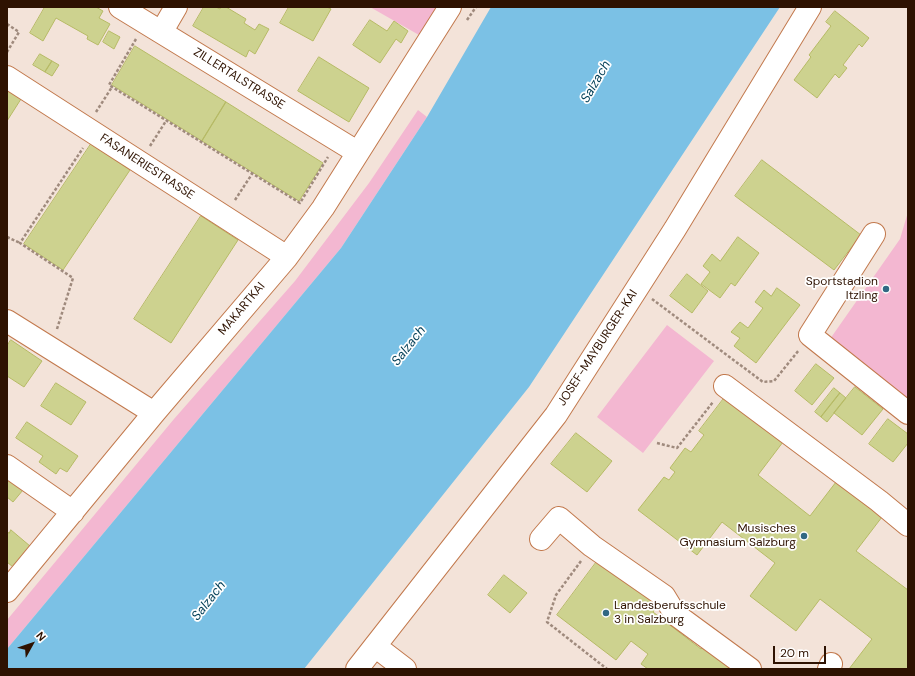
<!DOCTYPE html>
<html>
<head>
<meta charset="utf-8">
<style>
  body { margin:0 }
  #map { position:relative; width:915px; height:676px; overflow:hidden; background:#f3e3d9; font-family:"DM Sans",sans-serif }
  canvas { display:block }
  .frame { position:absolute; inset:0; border:8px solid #2e1201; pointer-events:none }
  .north { position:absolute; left:12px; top:624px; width:40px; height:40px; -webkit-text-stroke:3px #fff; paint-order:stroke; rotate:50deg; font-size:11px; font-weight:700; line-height:16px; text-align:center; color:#2e1201 }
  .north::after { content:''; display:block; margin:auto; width:14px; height:18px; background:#2e1201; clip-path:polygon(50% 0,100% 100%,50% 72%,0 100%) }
  .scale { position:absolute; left:773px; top:646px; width:53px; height:18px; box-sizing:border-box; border:2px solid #2e1201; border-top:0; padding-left:5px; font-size:12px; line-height:14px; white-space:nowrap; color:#2e1201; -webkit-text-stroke:3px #fff; paint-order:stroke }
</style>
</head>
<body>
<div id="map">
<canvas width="915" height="676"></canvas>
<div class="frame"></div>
<div class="north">N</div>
<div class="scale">20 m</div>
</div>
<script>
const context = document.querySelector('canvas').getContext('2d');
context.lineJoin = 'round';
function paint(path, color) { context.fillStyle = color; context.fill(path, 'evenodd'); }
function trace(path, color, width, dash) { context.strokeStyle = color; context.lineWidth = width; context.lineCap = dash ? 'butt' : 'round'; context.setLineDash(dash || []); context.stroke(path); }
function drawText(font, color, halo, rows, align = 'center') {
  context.font = font + ' "DM Sans",sans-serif'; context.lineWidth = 3.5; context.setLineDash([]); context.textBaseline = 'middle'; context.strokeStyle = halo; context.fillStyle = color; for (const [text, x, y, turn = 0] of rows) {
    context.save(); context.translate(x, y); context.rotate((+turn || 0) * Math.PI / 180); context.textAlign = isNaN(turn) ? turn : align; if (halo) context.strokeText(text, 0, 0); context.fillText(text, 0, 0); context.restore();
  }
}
paint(new Path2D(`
  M370 7H437L419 35Z
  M418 110 427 117 341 248 7 649V620L174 419 295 281 369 183Z
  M908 212V400L830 339 900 239Z
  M667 325 714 361 643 453 597 417Z`), '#f3b7d1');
paint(new Path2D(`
  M491 7H780L529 387 304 669H7V649L341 248 427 117Z`), '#7bc1e5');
const building = new Path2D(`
  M45 7H96L103 11 99 18 110 24 98 45 87 39 88 36 56 18 43 41 30 33Z
  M204 7H216L220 9 221 7H226L246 19 244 23 255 30 259 24 269 29 255 54 249 50 246 57 193 26Z
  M289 7H327L331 9 313 41 280 23Z
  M835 11 869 38 862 47 859 44 843 65 847 68 839 78 835 74 817 98 794 80 811 57 809 55 831 26 826 22Z
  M370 20 387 31 394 21 408 31 401 43 396 39 380 63 353 45Z
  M109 31 120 37 114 49 103 42Z
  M135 46 226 102 202 141 112 85Z
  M40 54 52 61 45 72 33 65Z
  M319 57 369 88 349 122 298 91Z
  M52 61 59 65 52 76 45 72Z
  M7 90 21 99 7 121Z
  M226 102 323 163 299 201 202 141Z
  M91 144 130 170 63 270 24 244Z
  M762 160 861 235 834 270 735 196Z
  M201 216 238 240 171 343 134 319Z
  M738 237 759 253 735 286 731 283 720 298 701 284 710 272 703 266 712 254 720 261Z
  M687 274 708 291 692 313 670 296Z
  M777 288 800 305 756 363 734 346 740 338 731 332 740 322 748 328 763 308 755 302 764 290 771 296Z
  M11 340 42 361 24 387 7 376V346Z
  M816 364 834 378 812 405 795 391Z
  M56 383 86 402 71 425 41 406Z
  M855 387 883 409 862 435 834 413Z
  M834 388 840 393 821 417 815 412Z
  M840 393 846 398 827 422 821 417Z
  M725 397 783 442 758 475 810 516 836 482 882 517 856 551 908 590V669H849L872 639 820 599 796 631 750 596 775 563 722 522 697 555 638 510 664 477 669 480 675 472 670 468 685 448 691 452 704 435 699 431Z
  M888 419 908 434V443L893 462 869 444Z
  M27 422 78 456 67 472 60 468 56 474 39 462 43 456 16 438Z
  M576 433 612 461 587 492 551 464Z
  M7 478 23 490 13 502 7 497Z
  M11 530 30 546 13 567 7 562V532L9 533Z
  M601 556 661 601 653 612 701 649 706 642 742 669H648L641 664 648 654 631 641 616 660 557 615Z
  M504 575 527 593 510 613 488 595Z`);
paint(building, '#cdd28f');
trace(building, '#b6ba65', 1);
const minor = new Path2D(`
  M120 7 357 152
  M162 31 176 7
  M7 77 287 257
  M874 234 810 335 908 413
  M7 321 154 413
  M725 386 879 501 908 525
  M7 466 73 512
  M541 539 559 518 592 546 664 596 675 614 750 669
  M7 591 154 413 287 257 323 208 450 7
  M375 646 405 669
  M357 669 556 415 675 229 810 7
  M829 669 831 664`);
trace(minor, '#c2794d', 24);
trace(new Path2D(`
  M467 20 476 7
  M7 24 19 32 7 52
  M136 39 109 85 300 203 328 157
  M96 112 112 87
  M150 146 166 121
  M235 200 252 174
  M7 237 20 243
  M652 299 763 382 774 381 799 350
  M57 329 73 278 20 243 83 148
  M657 443 677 448 713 402
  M581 561 556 595 547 622 607 669`), '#9f8a7d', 2.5, [3, 2]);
trace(minor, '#fff', 22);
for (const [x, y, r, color] of [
  [886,289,4,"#316883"],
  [804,536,4,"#316883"],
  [606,613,4,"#316883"]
]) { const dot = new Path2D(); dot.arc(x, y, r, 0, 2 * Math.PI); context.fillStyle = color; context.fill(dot); trace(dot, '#fff', 1.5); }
drawText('12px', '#2e1201', '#fff', [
  ["ZILLERTALSTRASSE",239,79,32],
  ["FASANERIESTRASSE",147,167,33],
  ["MAKARTKAI",242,309,-50],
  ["JOSEF-MAYBURGER-KAI",598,348,-57]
]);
drawText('12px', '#2e1201', '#fff', [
  ["Sportstadion",878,282],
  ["Itzling",878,296],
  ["Musisches",796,529],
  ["Gymnasium Salzburg",796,543],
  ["Landesberufsschule",614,606,"left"],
  ["3 in Salzburg",614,620,"left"]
], 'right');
drawText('italic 13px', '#003e56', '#fff', [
  ["Salzach",596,82,-60],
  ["Salzach",409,346,-52],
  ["Salzach",209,601,-52]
]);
</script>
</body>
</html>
